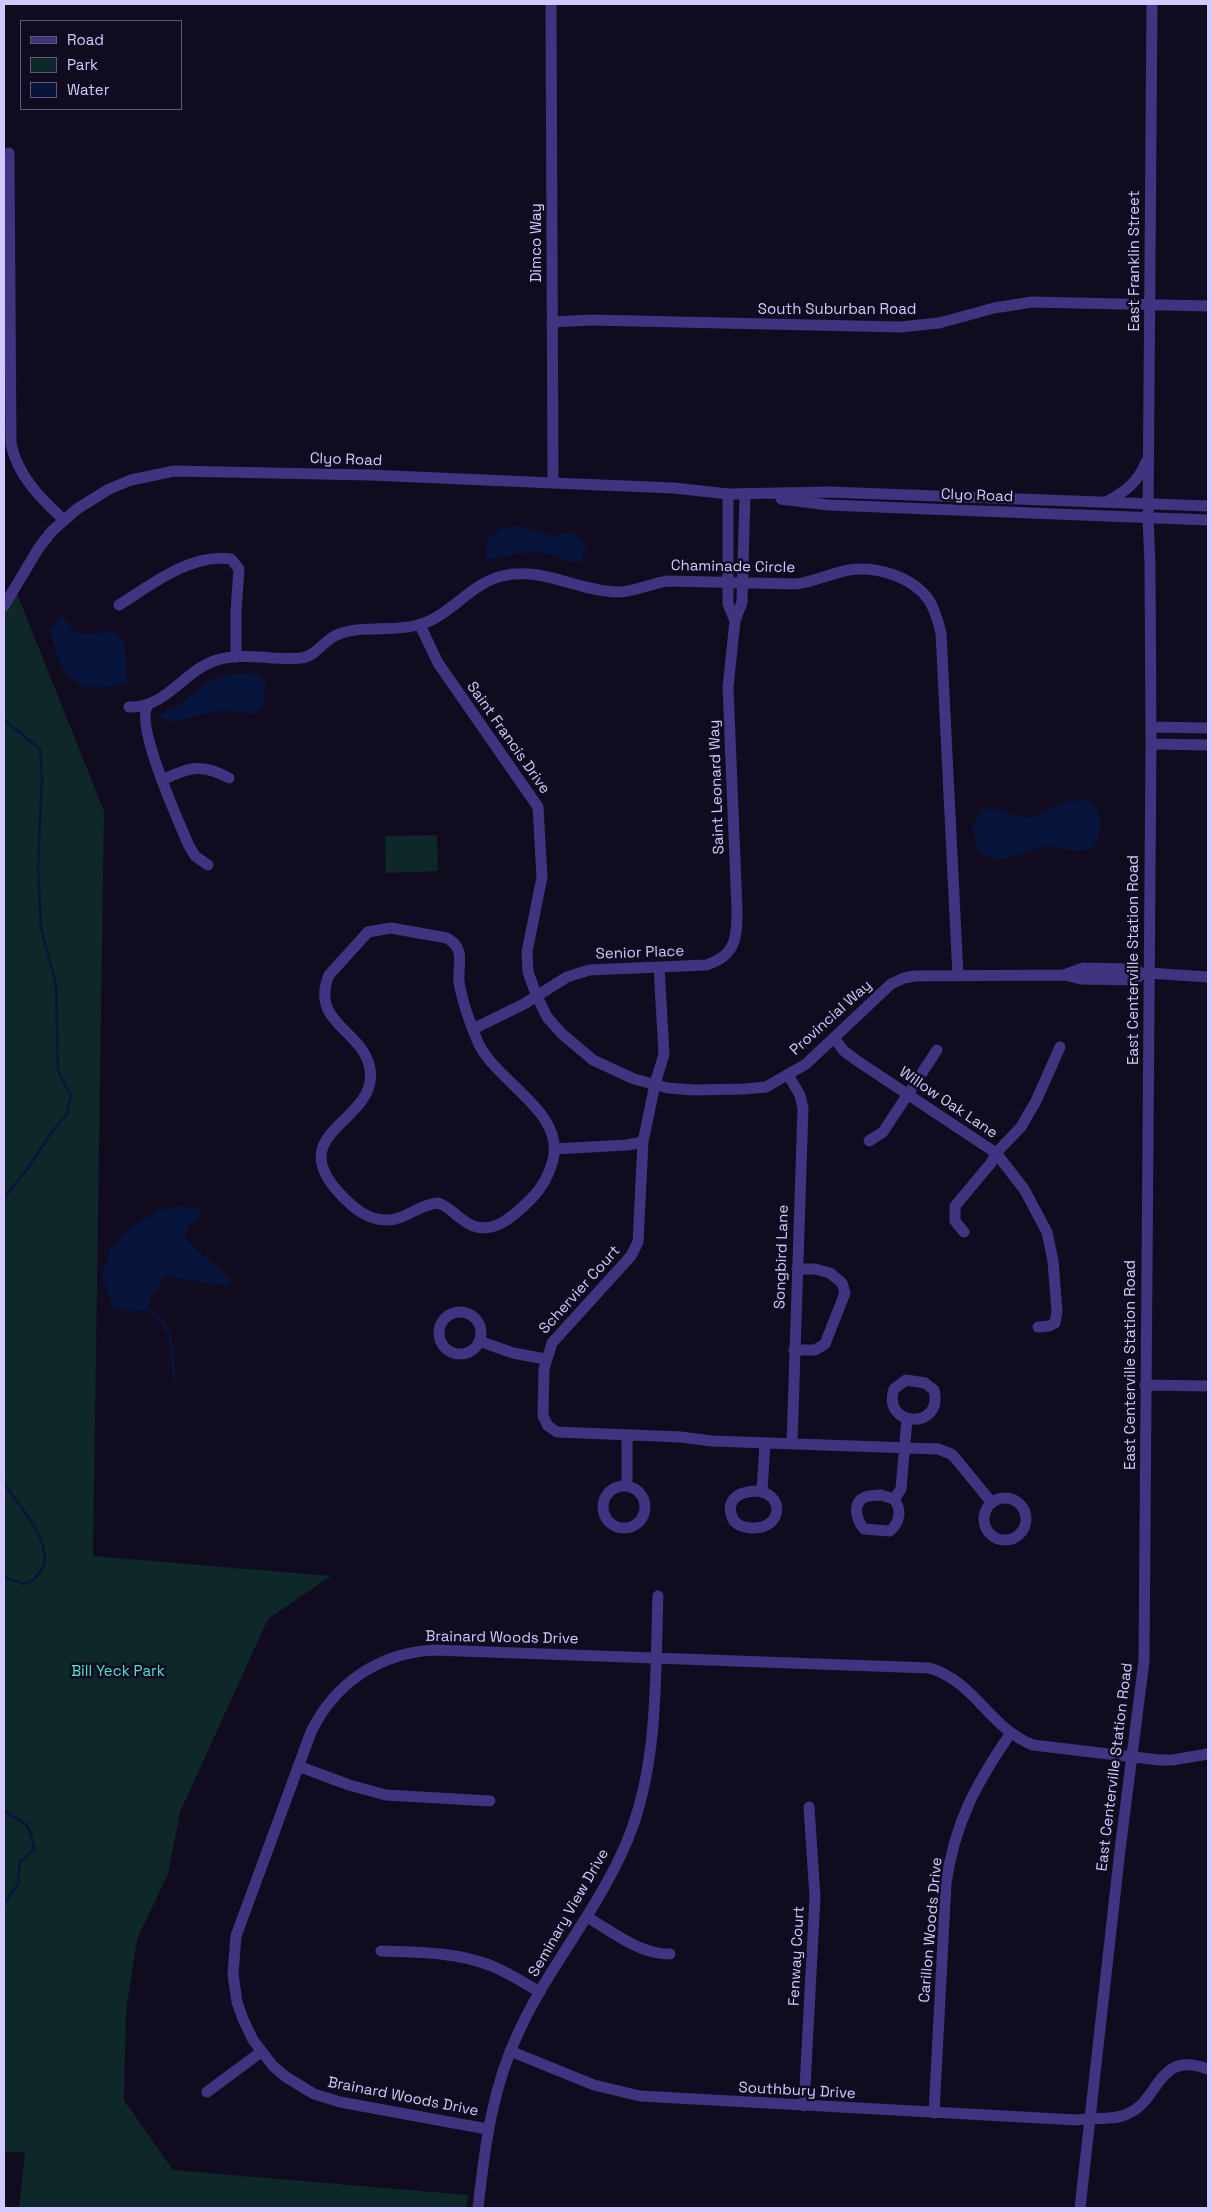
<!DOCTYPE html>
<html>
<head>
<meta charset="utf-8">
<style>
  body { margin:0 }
  #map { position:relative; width:1212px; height:2212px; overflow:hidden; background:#100b1f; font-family:"Space Grotesk",sans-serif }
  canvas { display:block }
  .frame { position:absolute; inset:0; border:5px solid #d4c9ff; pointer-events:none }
  .legend { position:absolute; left:20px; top:20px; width:162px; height:90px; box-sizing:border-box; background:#100b1f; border:1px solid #5e5779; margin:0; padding:6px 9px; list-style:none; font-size:15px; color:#d4c9ff }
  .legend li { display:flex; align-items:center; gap:10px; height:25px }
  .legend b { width:25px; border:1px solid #5e5779 }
</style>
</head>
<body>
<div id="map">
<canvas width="1212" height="2212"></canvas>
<div class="frame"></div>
<ul class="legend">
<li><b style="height:6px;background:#3e3480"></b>Road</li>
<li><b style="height:14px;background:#0e2729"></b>Park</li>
<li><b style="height:14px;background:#07153c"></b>Water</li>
</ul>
</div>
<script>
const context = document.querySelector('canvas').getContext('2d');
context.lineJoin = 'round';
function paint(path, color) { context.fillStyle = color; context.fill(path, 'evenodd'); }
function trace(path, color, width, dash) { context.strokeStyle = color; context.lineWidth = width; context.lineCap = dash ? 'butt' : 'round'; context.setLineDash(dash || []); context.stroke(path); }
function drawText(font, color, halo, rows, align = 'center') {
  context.font = font + ' "Space Grotesk",sans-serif'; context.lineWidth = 5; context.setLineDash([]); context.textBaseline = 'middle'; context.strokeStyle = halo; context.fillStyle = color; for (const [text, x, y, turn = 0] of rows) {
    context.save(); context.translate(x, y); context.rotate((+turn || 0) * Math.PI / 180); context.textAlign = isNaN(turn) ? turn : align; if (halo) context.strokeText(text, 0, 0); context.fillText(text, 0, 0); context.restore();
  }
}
paint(new Path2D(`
  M14 586 104 811 93 1556 331 1576 268 1619 180 1812 168 1874 137 1939 126 2012 124 2100 173 2170 468 2195 466 2208H19L25 2152H4V606Z
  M437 835 438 871 386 873 385 836Z`), '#0e2729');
paint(new Path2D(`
  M519 526C529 529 540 534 551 535 570 536 572 524 585 545L582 562C568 564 555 554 540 552 521 550 504 559 485 559L487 538 505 527Z
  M62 615C79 643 87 632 114 631L125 646 127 684C115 685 99 689 88 687 61 681 56 652 49 630Z
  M256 673 266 683 263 708 253 715 242 712 218 711 171 722 156 715 177 707 208 682 230 674Z
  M1086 800C1089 802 1094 805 1096 808 1104 820 1100 837 1093 848L1077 851 1047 846 998 860 978 851 972 829 982 809H1001L1014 815 1031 818 1067 801Z
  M179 1206 200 1208 198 1219 188 1225 185 1238C196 1253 225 1269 230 1282L226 1286 165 1276 151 1297 147 1310 129 1312 112 1306 102 1275 110 1250 128 1229 160 1210Z`), '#07153c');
trace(new Path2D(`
  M4 720 40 749 42 776 38 869 41 928 56 985 58 1071 71 1096 67 1114 51 1133 25 1172 4 1198
  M146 1307C152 1314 161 1320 166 1328 174 1340 171 1365 175 1379
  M4 1478 5 1485C23 1512 72 1562 25 1584L4 1577
  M4 1810C25 1828 28 1815 34 1849L20 1862 18 1884 4 1904`), '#07153c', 2.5);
trace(new Path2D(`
  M551 4 553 483
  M9 153 11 444C18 476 40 498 64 520
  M552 322 591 320 900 327 939 323 994 308 1032 302 1208 306
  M728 494V604L735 621
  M781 499 828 505 1208 520
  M1108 501C1126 491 1138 482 1146 462
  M119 605C151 585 191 553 231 559L239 569 236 611V657
  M4 606 38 549 52 531 77 509 109 489 131 480 174 471 370 475 553 483 674 488 728 494 829 492 1208 506
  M420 625 438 663 538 807 542 877 527 952 528 972 536 994 547 1017 562 1034 593 1060 634 1079 668 1088 694 1090 744 1089 766 1087 806 1064 891 984 904 978 915 976 1064 975 1081 979 1135 980 1141 974 1148 973 1208 977
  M148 705C134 724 179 822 189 846L195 856 208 865
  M129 707C166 708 183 672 214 661 242 651 272 661 301 658 317 656 324 639 339 634 363 625 392 632 418 625 450 617 469 584 502 576 542 566 577 591 617 592 635 592 651 583 668 581L796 584C814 582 831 573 849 570 876 566 912 576 929 600 935 610 938 621 941 633L958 976
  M1151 727 1208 728
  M1151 744 1208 745
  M162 780C189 767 202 763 229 778
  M391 928 447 938C453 942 457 945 459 952 461 961 458 972 459 982 462 1001 470 1023 477 1040 493 1081 565 1110 553 1160 549 1176 542 1188 531 1199 512 1218 488 1240 463 1220 454 1214 448 1206 438 1203 419 1204 405 1221 385 1220 367 1219 355 1209 343 1197 278 1131 379 1123 370 1069 364 1030 309 1024 329 975L368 932Z
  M659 967 664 1054 655 1084 643 1142 638 1242 631 1256 552 1343 544 1369 543 1416 548 1426 557 1432 681 1437 712 1441 938 1449 951 1454 956 1459 992 1503
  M1064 975 1083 968 1136 969 1141 974
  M473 1029 524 1004 567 977 589 970 706 965C736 956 737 937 737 910L728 687 735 621 742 602 745 495
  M834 1038 844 1051 856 1060 996 1153 1024 1189 1047 1232 1053 1261 1057 1311 1055 1323 1049 1326 1038 1327
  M788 1075 800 1095 803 1108 792 1444
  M869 1141 883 1132 937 1050
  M554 1149 627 1145 643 1142
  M964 1232 955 1221V1206L991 1163 996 1153 1021 1127 1036 1101 1060 1047
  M439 1333a21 21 0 1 1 42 0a21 21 0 1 1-42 0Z
  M479 1341 513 1353 545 1359
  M794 1350H815L825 1344 845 1293 842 1283 830 1273 815 1269H797
  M906 1380 925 1383 934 1390C944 1431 881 1427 894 1389Z
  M1145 1385 1208 1386
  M627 1485V1435
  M603 1507a21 21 0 1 1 42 0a21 21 0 1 1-42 0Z
  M755 1491C785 1492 784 1529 752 1528 745 1527 740 1527 734 1521 724 1502 736 1492 755 1491Z
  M762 1491 765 1443
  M881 1495 894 1499C902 1510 900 1522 890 1531L864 1529C857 1521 851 1503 865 1497 870 1495 876 1496 881 1495Z
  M984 1519a21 21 0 1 1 42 0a21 21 0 1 1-42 0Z
  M894 1499 901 1489 907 1419
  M298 1766 349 1785 386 1795 490 1801
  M587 1917C613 1932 639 1954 670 1954
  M381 1951C419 1952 456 1952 492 1966 509 1973 524 1983 540 1992
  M510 2051 594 2085 640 2096 1077 2120C1093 2117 1113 2121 1127 2114 1162 2100 1155 2050 1208 2069
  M207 2092 261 2052
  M804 2106 815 1897 809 1807
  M934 2113 946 1883C955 1822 976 1784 1010 1734
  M487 2129 340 2102 314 2094 286 2077 273 2066 253 2040 243 2019 237 2002 233 1974 236 1936 311 1732C335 1683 379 1653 434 1650L929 1668C975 1681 989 1728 1033 1745L1159 1760H1172L1208 1754
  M478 2208C485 2145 492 2087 520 2029 551 1963 600 1907 628 1839 659 1762 655 1677 658 1596
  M1080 2208 1120 1850 1144 1661 1151 744 1150 564 1148 518 1152 4`), '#3e3480', 11);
drawText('15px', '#d4c9ff', '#100b1f', [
  ["Dimco Way",537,243,-90],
  ["East Franklin Street",1135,261,-90],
  ["South Suburban Road",837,310],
  ["Clyo Road",346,460,2],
  ["Clyo Road",977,496,2],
  ["Chaminade Circle",733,567,1],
  ["Saint Francis Drive",508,738,55],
  ["Saint Leonard Way",717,787,-92],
  ["Senior Place",640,953,-2],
  ["East Centerville Station Road",1134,960,-90],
  ["Provincial Way",831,1018,-42],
  ["Willow Oak Lane",948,1103,34],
  ["Songbird Lane",782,1257,-88],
  ["Schervier Court",580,1290,-48],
  ["East Centerville Station Road",1131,1365,-90],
  ["Brainard Woods Drive",502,1638,1],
  ["East Centerville Station Road",1115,1767,-83],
  ["Seminary View Drive",569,1913,-60],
  ["Carillon Woods Drive",931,1930,-85],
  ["Fenway Court",797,1956,-87],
  ["Southbury Drive",797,2091,3],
  ["Brainard Woods Drive",403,2097,11]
]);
drawText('15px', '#50e4ce', '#100b1f', [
  ["Bill Yeck Park",118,1672]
]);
</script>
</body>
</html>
